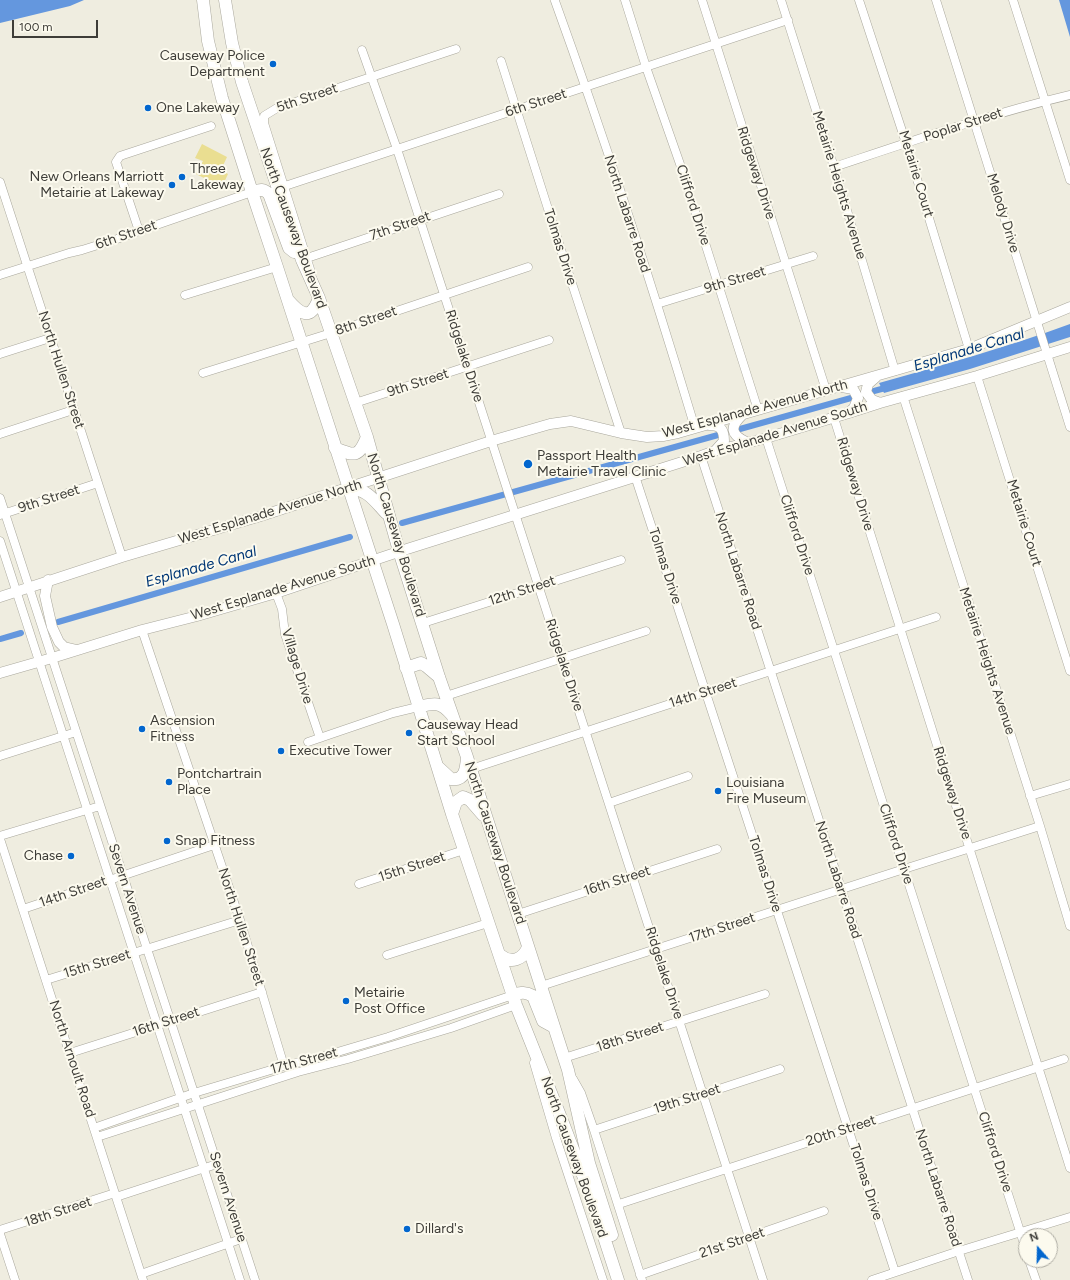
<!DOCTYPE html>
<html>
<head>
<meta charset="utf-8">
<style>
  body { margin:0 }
  #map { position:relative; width:1070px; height:1280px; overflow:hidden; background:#efede0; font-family:Figtree,sans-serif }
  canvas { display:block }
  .north { position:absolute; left:1018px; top:1228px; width:40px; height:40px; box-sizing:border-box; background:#fcfaee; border:1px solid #b0aea5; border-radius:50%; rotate:340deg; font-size:11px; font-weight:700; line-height:16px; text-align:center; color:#3e3d38 }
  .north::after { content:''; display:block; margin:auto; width:14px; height:18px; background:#0266ce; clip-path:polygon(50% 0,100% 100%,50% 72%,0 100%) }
  .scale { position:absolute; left:12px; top:20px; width:86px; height:18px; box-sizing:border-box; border:2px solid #3e3d38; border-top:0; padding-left:5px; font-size:12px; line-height:14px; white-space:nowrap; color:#3e3d38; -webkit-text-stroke:3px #fcfaee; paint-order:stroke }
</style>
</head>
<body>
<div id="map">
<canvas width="1070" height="1280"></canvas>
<div class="north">N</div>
<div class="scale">100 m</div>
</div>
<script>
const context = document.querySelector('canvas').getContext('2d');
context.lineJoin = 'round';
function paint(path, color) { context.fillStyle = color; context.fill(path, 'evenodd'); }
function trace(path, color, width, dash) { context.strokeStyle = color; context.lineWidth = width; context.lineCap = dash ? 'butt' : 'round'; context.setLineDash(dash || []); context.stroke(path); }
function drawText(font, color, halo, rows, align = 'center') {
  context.font = font + ' Figtree,sans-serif'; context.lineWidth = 4; context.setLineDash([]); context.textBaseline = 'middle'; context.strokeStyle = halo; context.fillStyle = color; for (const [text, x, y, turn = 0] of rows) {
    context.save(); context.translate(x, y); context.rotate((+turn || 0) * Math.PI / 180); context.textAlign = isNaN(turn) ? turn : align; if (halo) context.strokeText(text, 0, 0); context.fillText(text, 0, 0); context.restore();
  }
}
paint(new Path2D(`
  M202 144 227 157 221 170 228 174 222 187 196 174 203 161 195 158Z`), '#eade91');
paint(new Path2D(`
  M0 0H84L70 6 0 23Z
  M1059 0H1070V37Z
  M1070 324V337L970 369 884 393 879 383C943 365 1007 347 1070 324Z`), '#6497de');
trace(new Path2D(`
  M874 391 889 387
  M740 429 851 398
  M402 523 718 435
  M58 622 350 537
  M0 639 21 633`), '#6497de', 6);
const minor = new Path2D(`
  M625 0 646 67 680 164 758 410
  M702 0 826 390
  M781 0 834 167 895 371
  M859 0 906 143 969 349
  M936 0 1070 427
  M1013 0 1070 180
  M555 1C606 142 652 285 695 428
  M362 50 397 149 763 1280
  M501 61 563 256 621 433
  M834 167C912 141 990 114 1070 95
  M0 182 122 557
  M285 186 788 20
  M139 231 116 162 120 156 211 126
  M304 259 499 194
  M310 269 264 123V116L277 108 456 49
  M0 275 69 253 82 250 117 239 139 231 252 192
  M185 295 277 267
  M657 304 813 256
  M0 354 50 338
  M203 373 331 333 528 267
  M977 376 1070 671
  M903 396 1040 826 1070 926
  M355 403 549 340
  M834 418 1070 1168
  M0 434 73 410
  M766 438 1026 1250
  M701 456 968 1280
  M635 476 895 1272
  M0 498 255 1280
  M0 515 98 483
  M0 541 240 1280
  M276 593 282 609 285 634 320 738
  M423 623 621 560
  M142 630 240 920 284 1066
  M446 696 646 631
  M308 742 393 713 418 707
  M0 756 76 732
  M471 769 936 617
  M1030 796 1070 784
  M609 803 688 776
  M0 836 100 806
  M0 839 143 1280
  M359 884 464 850
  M23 909 214 845
  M518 914 717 849
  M387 955 488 923
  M46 980 240 920
  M541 986 904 869 1040 826
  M70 1053 262 992
  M564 1058 765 994
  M534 1063 556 1138 603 1280
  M573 1079 581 1093 594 1130 642 1280
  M94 1128 194 1093 284 1066 324 1056 388 1037 513 995
  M594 1130 780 1069
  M97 1137 298 1072 348 1059 451 1028 516 1005
  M116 1197 217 1164
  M619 1204 1064 1059
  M0 1230 115 1193
  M0 1234 15 1280
  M1029 1260 1036 1280
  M141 1274 241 1239
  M640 1275 824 1211
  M872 1280 959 1251 1070 1217`);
const major = new Path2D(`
  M876 377 868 384 866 392 872 400 880 403
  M842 387 853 389 858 398 854 408 848 413
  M742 415C730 427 730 434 746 442
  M709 425C720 425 724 429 724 441L715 451
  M48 580 45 596 52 627 59 642 64 647 77 650
  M0 597 122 557 261 516 491 441 550 424 571 421 621 433 647 437 663 436 678 433 969 349 1070 307
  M0 673 52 658 142 630 197 616 276 593 407 549 701 456 715 451 766 438 852 412 880 403 977 376 1070 347`);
const highway = new Path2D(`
  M203 0 208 41 222 98 252 192 277 267 393 624 452 814 516 1005 563 1123 589 1191 618 1280
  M225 0 232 43 242 82 302 260 319 298 367 437 399 551 439 677 467 757 568 1070 589 1163 612 1235
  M252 192C259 190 263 188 269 194L289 248 294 252
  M288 300C301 315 311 321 319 298
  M335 448C355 456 358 458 367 437
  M349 488C368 490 373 499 386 513
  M406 668 421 663 426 666 439 677
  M418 707C434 703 440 701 452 715
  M438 767 451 779C465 781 466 769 467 758
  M452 814 456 802 463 797 470 800 483 815
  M500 955C511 964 523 960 528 947
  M513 995C521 992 526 992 533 996L543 1021 554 1027`);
trace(minor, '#a9a79c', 9);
trace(major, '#a9a79c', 11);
trace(highway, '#a9a79c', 13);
trace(minor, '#fff', 8);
trace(major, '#fff', 10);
trace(highway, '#fff', 12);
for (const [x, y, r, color] of [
  [273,64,4,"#0266ce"],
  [148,108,4,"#0266ce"],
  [182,177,4,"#0266ce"],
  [172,185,4,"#0266ce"],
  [528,464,5,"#0266ce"],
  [142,729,4,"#0266ce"],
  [409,733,4,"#0266ce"],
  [281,751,4,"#0266ce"],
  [169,782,4,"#0266ce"],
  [718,791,4,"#0266ce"],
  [167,841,4,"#0266ce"],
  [71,856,4,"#0266ce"],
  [346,1001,4,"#0266ce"],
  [407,1229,4,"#0266ce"]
]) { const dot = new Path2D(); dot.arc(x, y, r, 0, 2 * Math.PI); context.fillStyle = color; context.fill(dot); trace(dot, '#fcfaee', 1.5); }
drawText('14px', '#3e3d38', '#fcfaee', [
  ["Causeway Police",265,56,"right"],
  ["Department",265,72,"right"],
  ["One Lakeway",156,108],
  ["Three",190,169],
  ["Lakeway",190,185],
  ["New Orleans Marriott",164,177,"right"],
  ["Metairie at Lakeway",164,193,"right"],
  ["Passport Health",537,456],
  ["Metairie Travel Clinic",537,472],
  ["Ascension",150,721],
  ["Fitness",150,737],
  ["Causeway Head",417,725],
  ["Start School",417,741],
  ["Executive Tower",289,751],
  ["Pontchartrain",177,774],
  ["Place",177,790],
  ["Louisiana",726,783],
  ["Fire Museum",726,799],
  ["Snap Fitness",175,841],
  ["Chase",63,856,"right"],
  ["Metairie",354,993],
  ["Post Office",354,1009],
  ["Dillard's",415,1229]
], 'left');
drawText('14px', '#3e3d38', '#fcfaee', [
  ["5th Street",307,98,-19],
  ["6th Street",536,103,-18],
  ["Poplar Street",963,125,-18],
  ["Ridgeway Drive",756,173,72],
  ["Metairie Court",916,174,73],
  ["Metairie Heights Avenue",839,185,73],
  ["Clifford Drive",693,205,72],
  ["Melody Drive",1003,213,73],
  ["North Labarre Road",627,214,72],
  ["7th Street",400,226,-19],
  ["North Causeway Boulevard",293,228,70],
  ["6th Street",126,235,-19],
  ["Tolmas Drive",560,247,72],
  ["9th Street",735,280,-17],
  ["8th Street",366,321,-19],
  ["Ridgelake Drive",464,356,72],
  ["North Hullen Street",61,370,72],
  ["9th Street",418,383,-18],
  ["West Esplanade Avenue North",755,409,-15],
  ["West Esplanade Avenue South",775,434,-17],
  ["Ridgeway Drive",855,484,73],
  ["9th Street",49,499,-18],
  ["West Esplanade Avenue North",270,512,-17],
  ["Metairie Court",1024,523,73],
  ["North Causeway Boulevard",396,535,73],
  ["Clifford Drive",797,535,72],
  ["Tolmas Drive",665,566,72],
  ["North Labarre Road",738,571,72],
  ["West Esplanade Avenue South",283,588,-17],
  ["12th Street",522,591,-18],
  ["Metairie Heights Avenue",987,661,72],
  ["Ridgelake Drive",564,665,72],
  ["Village Drive",297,666,73],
  ["14th Street",703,693,-18],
  ["Ridgeway Drive",952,793,72],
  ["North Causeway Boulevard",495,843,72],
  ["Clifford Drive",896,844,72],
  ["15th Street",412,867,-18],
  ["Tolmas Drive",765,874,72],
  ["North Labarre Road",838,880,72],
  ["16th Street",617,881,-18],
  ["Severn Avenue",127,889,72],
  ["14th Street",73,892,-19],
  ["North Hullen Street",241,927,72],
  ["17th Street",722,928,-18],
  ["15th Street",97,964,-17],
  ["Ridgelake Drive",664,973,72],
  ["16th Street",166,1022,-18],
  ["18th Street",630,1037,-18],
  ["North Arnoult Road",72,1059,72],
  ["17th Street",304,1061,-15],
  ["19th Street",687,1099,-18],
  ["20th Street",841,1131,-18],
  ["Clifford Drive",995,1152,72],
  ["North Causeway Boulevard",574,1157,70],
  ["Tolmas Drive",866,1182,72],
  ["North Labarre Road",938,1188,72],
  ["Severn Avenue",228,1197,72],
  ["18th Street",58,1212,-18],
  ["21st Street",732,1243,-19]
]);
drawText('italic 15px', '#013776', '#fcfaee', [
  ["Esplanade Canal",969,350,-17],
  ["Esplanade Canal",201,567,-16]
]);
</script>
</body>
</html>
